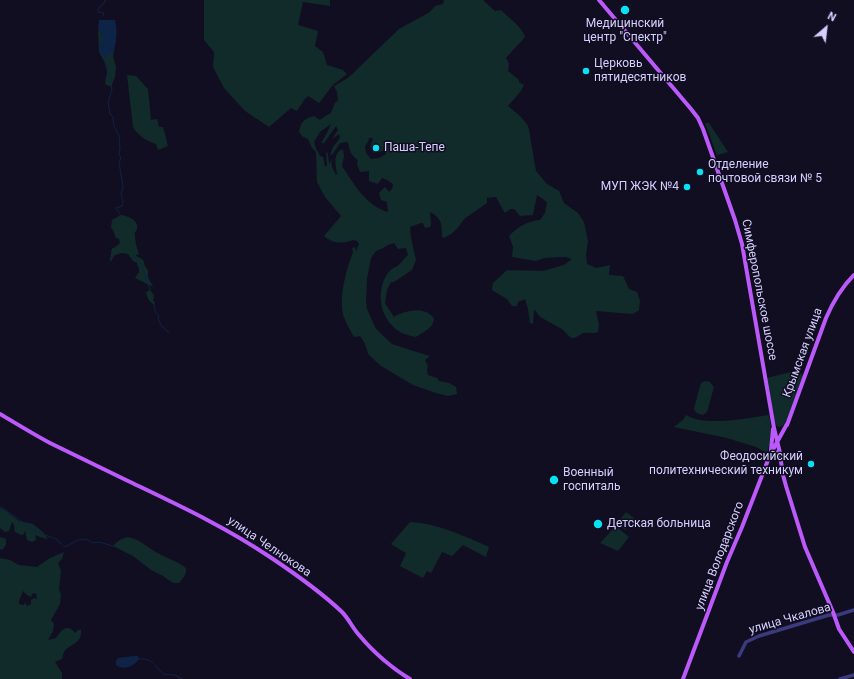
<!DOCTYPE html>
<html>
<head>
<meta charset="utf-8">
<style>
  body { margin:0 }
  #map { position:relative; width:854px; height:679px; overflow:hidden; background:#110e21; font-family:Roboto,sans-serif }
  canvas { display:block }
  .north { position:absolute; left:806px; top:8px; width:40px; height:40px; -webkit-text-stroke:3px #110e21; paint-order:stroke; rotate:28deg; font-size:11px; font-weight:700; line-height:16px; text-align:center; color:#d4cffe }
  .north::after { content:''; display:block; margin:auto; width:14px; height:18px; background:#d4cffe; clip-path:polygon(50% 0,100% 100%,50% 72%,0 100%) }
</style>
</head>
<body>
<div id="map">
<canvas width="854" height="679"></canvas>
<div class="north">N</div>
</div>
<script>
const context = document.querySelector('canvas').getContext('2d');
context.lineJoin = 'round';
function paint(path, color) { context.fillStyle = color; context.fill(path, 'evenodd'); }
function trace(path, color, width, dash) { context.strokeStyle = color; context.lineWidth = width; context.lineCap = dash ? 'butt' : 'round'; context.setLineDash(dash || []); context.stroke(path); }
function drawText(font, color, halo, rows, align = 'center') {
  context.font = font + ' Roboto,sans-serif'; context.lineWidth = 3; context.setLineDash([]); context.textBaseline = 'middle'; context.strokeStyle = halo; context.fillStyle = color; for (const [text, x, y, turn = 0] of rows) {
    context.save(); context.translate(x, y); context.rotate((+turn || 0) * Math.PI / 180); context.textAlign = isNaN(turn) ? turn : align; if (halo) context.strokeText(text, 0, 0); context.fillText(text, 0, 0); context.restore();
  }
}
paint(new Path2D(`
  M204 0H330V6L303 2 298 25 318 31 315 46 323 52 327 65 343 70 347 74 333 85 319 103 308 96 304 100 297 111 291 108 269 127 245 111 224 88 213 67 214 52 204 40Z
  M444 0H483L495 11 501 10C508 17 523 28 525 37L506 58 509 64 508 71 519 80V82L524 85 521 91 508 106 520 116 527 124 529 129 531 142 536 171 547 184 559 191 564 203 578 213 584 222 588 241 586 254 587 264 596 268 610 265 609 275 623 276 629 289 637 292 640 301 639 310 633 314 596 311 599 325 598 332C593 334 589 332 584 333 578 335 578 338 571 338L562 329 540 317 534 309 533 324 530 323 528 309 525 299 518 302 517 306H512L507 299 492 290 493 283 507 270 543 271 564 265 572 259 565 257 544 258 536 261 512 257 513 247 509 236C519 226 526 222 540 220L545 213 547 202 537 195 533 215 520 216 514 209H510L505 213 503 210 496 197 487 198V203L464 219 457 229 451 234 444 238 442 237C442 225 442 218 430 212L431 224 430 227 425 228 423 223H421L410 227 411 238 416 260 412 270 394 282H391L387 290 385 303 394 317C402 312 417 308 426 312 429 313 432 316 434 318 434 328 423 332 416 337 413 336 410 336 407 335 383 327 374 297 386 276 387 274 390 270 392 269 394 267 395 268 397 266 401 264 404 258 408 255L406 248 398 249 394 243 388 245 385 247 376 251 371 258 367 279 366 302 367 309 376 329 392 344 407 349 430 356 425 360 428 366 427 371 428 375 437 378 439 381 449 383 456 387 457 394 448 396 436 393 413 385 381 366 368 354C367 348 364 341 360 336L354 337C350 330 346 323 343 315 339 295 346 271 353 252L352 248 355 247 356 251 359 244 357 241 353 240C343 244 333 244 324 236L341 216 325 197 317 182 316 152 312 148 308 139 303 137 299 132C301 122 303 119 314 116L320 120 327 115 331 113 335 103 338 100 337 92 334 86 348 78 399 29 430 12 435 6 443 4ZM331 124 327 133 321 143H324L336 126 338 130 332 139 339 134 340 138 333 147 330 155 333 154 340 143 346 142 348 143C350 152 351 155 358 160L357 164 360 172 369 171V181L378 184 382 178 387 180 393 184 392 189 389 192 385 187 379 193 381 200 387 202 388 212C366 206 354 184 342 166L344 156 343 149C332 153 336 165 337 174L336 175 332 167 331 160 329 164 328 154 326 151 327 165 325 167 323 157 320 156 318 152 316 149 314 142 320 132ZM369 138H373L370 147 374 153 383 151 384 148 386 154 379 158 371 159 366 153 365 146 368 142Z
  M98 29 102 35 111 53 115 46 113 56 116 67 115 77 111 87 105 84 107 72 106 67 104 61 99 52Z
  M127 75 136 76 148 89 151 120 157 119 159 127H163L168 146 158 150 156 144C147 141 137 135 133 127Z
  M705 123H709L728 152 717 155Z
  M121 215C128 216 139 220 137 229 137 230 136 231 135 232 134 237 137 249 139 254L136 255V256C148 261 141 262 148 270V277L153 287 135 278 139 272V269L137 263 133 261 128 254 122 253 115 255 111 261 110 262C109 258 112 255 111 251L112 249V248H114L120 243 119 239 116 238 113 230 111 228 112 220Z
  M150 290 154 295 153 301 155 302 154 305C149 301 147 298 146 292Z
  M795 371 803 375 787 419C784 425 779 432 775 422L767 378Z
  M705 381 710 382 714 387 707 412 703 415C699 414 694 413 694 408L701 383Z
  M686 415C704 427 748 418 769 415 772 428 771 440 767 453L756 447 727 438 674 427 683 420Z
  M0 508 3 509 19 521 33 524 43 532 48 539 43 538 35 535 36 540 32 542 27 540 25 531 23 535H21L15 532 14 525 12 522 9 531 5 532 0 528Z
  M626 512 634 518 625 530 618 524V522Z
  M410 522C437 523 464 536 489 547L486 557 463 545 452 556 442 552 431 573 427 571 423 578 400 566 406 553 391 544Z
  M615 527H617L629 537 618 551 600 543Z
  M0 537 6 539V545L2 550 0 549Z
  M128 537C141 539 150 550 161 555 167 558 184 564 186 569 187 575 182 579 179 583H174L170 581 163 576 151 570 133 556 113 546C117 541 122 538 128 537Z
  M64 552 62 559 58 563 61 571 59 589 61 595 60 604 51 620 54 624 53 631 48 640 56 638C61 630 68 623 75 633L78 630H81C82 645 70 643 64 652 64 653 62 658 62 659L55 662 62 673V679H0V558L10 560 19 565 37 567 50 558ZM23 591 27 595 31 597 32 594 36 593 37 599 34 598 31 600V604L27 606 25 602 24 605 19 604V601Z`), '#112b2a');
paint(new Path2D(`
  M99 20H115C117 27 118 47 111 53 110 55 107 55 105 57L99 51 102 35 98 29Z
  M134 656H138L139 659C134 666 124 671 116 665V661L118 658Z`), '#0e2446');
trace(new Path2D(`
  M103 16 104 13 98 12V9L105 2V0
  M105 57 112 90 108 102 110 114 113 117 114 126 119 135 120 149 119 154 121 158 119 162 123 187 121 194 123 202 122 206 116 208 120 214
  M120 215 121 217
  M133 255 141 264 150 290
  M154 305 155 311 159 316 158 319 161 325 169 333
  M0 507 3 508 35 531 56 539 61 544
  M63 546 65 547 78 540 86 539 93 543 99 542 113 546
  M139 659C144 658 150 660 153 663
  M155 665 163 674 175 675 183 679`), '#0e2446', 1);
trace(new Path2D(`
  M739 656 746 642 759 636 829 615H838L854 610
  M840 679 854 675`), '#3b3a7f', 3.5);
trace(new Path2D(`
  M599 0 691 109 698 118 703 129 735 220 742 244 774 428 780 453
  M0 414C17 424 33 434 50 443 75 455 101 468 126 480 176 504 224 526 270 557 294 573 321 592 342 612 349 619 353 629 360 636 373 652 393 669 410 679
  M787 425 826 318C833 302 841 288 854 275
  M771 450 773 429
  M778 452 780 455 783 475 786 486 805 547 833 612 839 629 854 652
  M683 679 727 562 742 527 770 455 787 424`), '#bb59fb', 4);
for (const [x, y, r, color] of [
  [625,10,5,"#06e1f3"],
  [586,71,4,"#06e1f3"],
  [376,148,4,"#06e1f3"],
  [700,172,4,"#06e1f3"],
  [687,187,4,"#06e1f3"],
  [811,464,4,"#06e1f3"],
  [554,480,5,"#06e1f3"],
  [598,524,5,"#06e1f3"]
]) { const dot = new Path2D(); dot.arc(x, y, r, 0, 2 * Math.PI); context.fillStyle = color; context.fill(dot); trace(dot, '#110e21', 1.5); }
drawText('12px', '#d4cffe', '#110e21', [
  ["Медицинский",625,24,"center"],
  ["центр \"Спектр\"",625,38,"center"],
  ["Церковь",594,64],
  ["пятидесятников",594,78],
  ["Паша-Тепе",384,148],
  ["Отделение",708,165],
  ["почтовой связи № 5",708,179],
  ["МУП ЖЭК №4",679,187,"right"],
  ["Феодосийский",803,457,"right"],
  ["политехнический техникум",803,471,"right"],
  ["Военный",563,473],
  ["госпиталь",563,487],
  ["Детская больница",607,524]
], 'left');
drawText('12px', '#d4cffe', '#110e21', [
  ["Симферопольское шоссе",759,290,79],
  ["Крымская улица",803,353,-70],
  ["улица Челнокова",269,547,34],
  ["улица Володарского",720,556,-69],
  ["улица Чкалова",790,619,-16]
]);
</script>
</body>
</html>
